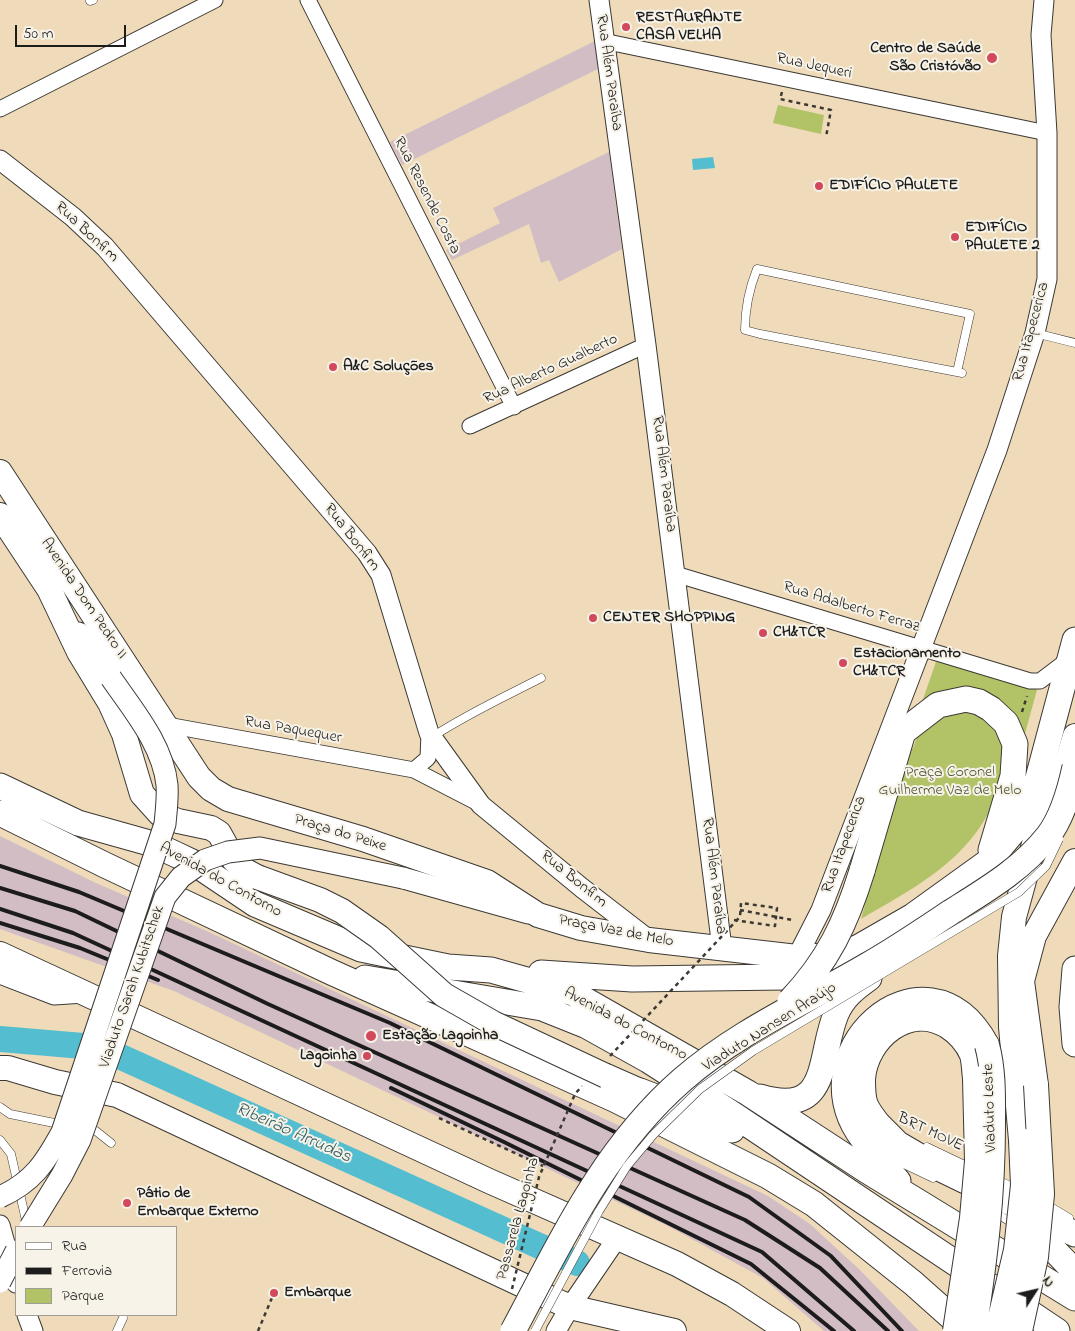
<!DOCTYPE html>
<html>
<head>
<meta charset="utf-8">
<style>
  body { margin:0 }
  #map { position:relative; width:1075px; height:1331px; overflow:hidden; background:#efdbb9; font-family:"Indie Flower",sans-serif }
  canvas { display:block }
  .legend { position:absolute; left:15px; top:1226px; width:162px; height:90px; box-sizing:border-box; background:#f7f3e8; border:1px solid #9f9d96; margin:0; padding:6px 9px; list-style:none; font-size:15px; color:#1c1c1c }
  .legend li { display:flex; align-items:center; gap:10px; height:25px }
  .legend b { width:25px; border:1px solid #9f9d96 }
  .north { position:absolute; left:1010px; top:1266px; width:50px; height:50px; -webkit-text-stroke:4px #f7f3e8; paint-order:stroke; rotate:55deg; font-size:14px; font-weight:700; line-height:20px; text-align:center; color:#1c1c1c }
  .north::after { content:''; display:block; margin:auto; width:18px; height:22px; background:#1c1c1c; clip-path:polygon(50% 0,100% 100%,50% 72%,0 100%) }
  .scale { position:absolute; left:15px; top:25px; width:111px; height:22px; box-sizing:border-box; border:2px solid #1c1c1c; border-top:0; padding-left:6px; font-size:15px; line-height:18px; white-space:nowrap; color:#1c1c1c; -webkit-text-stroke:4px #f7f3e8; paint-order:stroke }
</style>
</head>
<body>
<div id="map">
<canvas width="1075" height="1331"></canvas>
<ul class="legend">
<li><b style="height:6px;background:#fff"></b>Rua</li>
<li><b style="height:6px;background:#1c1c1c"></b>Ferrovia</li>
<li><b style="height:14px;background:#b1c366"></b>Parque</li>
</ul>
<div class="north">N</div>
<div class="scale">50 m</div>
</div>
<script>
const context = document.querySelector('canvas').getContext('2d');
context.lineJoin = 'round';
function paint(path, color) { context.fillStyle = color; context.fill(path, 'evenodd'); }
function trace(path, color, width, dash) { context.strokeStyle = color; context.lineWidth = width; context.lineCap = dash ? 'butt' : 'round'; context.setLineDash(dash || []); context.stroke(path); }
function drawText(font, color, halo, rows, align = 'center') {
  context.font = font + ' "Indie Flower",sans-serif'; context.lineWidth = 4; context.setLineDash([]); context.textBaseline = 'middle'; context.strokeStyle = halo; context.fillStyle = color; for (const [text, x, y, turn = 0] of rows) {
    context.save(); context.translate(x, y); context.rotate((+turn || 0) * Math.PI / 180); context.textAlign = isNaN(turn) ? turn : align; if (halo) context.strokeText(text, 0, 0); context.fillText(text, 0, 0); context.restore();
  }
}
paint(new Path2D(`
  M595 41 598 69 402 165 390 142Z
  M609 152 622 249 559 282 549 260 541 263 529 224 452 260 446 250 500 223 493 208Z
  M0 836 96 883 209 932 768 1196 810 1224 860 1270 919 1331H824L763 1278 668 1226 174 991 0 929Z`), '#d2bdc5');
paint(new Path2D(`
  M778 105 824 115 821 134 773 123Z
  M938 656 1038 686 1023 741 1002 708 921 705Z
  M949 708 986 712 1008 749C1002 769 999 794 989 812 961 865 910 890 861 919L907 752 913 748 921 726Z`), '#b1c366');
paint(new Path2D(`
  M713 157 715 168 693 170 692 159Z`), '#54bed0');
trace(new Path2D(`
  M0 1039 83 1046 121 1057 577 1263`), '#54bed0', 26);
const service = new Path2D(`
  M90 1 93 0
  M1035 333 1075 343
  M957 372 970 314 757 269C749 289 745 308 745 330L760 334 957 372 962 373
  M432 737C467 714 504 697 541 678
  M0 1107 10 1114 64 1125
  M85 1129 96 1131 111 1143
  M0 1140 11 1154 27 1225
  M927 1147 973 1169
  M889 1157 933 1178
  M995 1179 1019 1190
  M1044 1203 1069 1218
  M993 1211 1015 1225
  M117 1331 123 1318`);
const minor = new Path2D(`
  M308 0 514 407
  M603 41 1047 133
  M0 109 215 0
  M470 426 646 345
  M675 574 1030 681H1040L1069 659
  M167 725 414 770 480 804
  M414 770 428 758 429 733`);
const tertiary = new Path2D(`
  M599 0 646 345 722 948
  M0 160 73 217 105 247 367 553 381 575 429 733 481 805 582 888 648 939
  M797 957 821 910 997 450 1035 333 1047 279V133L1041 35 1044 0
  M0 974 54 995 84 993
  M0 1225 16 1283
  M27 1315 33 1331
  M556 1331 570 1307 617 1238`);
const secondary = new Path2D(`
  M79 633 111 678
  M403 878 528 913`);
const primary = new Path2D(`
  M0 472 199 777 211 789 228 799 363 839 487 882 538 915 581 928 649 940 797 957 833 955
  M0 515 49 589 79 652 110 703 124 734 142 794 160 814 178 821 211 828 219 833 234 860 244 870 257 877
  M0 954 489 1181 677 1264 732 1294 788 1331
  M0 1068H8L55 1082 117 1095 550 1298 570 1307 674 1331
  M606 1076 640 1091
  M1036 1085 1022 981 1034 936 1075 861
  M879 1125C875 1119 869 1112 866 1105 863 1098 863 1087 863 1079 866 1038 909 1003 947 1026 958 1033 967 1043 972 1055 974 1062 974 1071 975 1078
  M1021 1140 1011 1027 1010 956 1014 917 1037 833 1058 791 1075 736
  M869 1147C787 1056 926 932 987 1045`);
const trunk = new Path2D(`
  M0 786 78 823 153 844 175 854 194 863 255 904 361 949 448 967 491 970 573 993 748 1093 866 1170 1075 1298
  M0 813 105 865 331 972 614 1099 768 1176 814 1204 913 1283 967 1331
  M862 871 903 732 938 705 966 699 979 702 991 709 1006 723 1015 744 1013 776 991 850
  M1075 969 1072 1007 1075 1044
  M541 973 632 979 785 977 859 947 913 916 988 862 1013 832 1028 807 1037 782 1075 640
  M365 978 542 1008 587 1026 648 1060 731 1113 1057 1331
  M640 1091 700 1114 732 1130
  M760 1097C831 1118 818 1058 836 1014 843 997 855 988 869 978
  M879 1125 898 1144 941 1169 1075 1234
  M869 1147 898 1181
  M1024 1225 1056 1252 1075 1272`);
trace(service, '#3c3934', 9);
trace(minor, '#3c3934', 17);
trace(tertiary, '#3c3934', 21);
trace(secondary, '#3c3934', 23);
trace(primary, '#3c3934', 26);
trace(trunk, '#3c3934', 27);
trace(new Path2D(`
  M782 92 780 99 831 110 826 137
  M1022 712 1027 696
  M740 910 792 920
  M734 920 775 926 777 908 741 903 740 917 737 920
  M439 1118 543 1166
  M258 1331 274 1293`), '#3c3934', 2.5, [4, 4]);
trace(service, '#fff', 8);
trace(minor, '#fff', 15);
trace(tertiary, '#fff', 19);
trace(secondary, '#fff', 21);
trace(primary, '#fff', 24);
trace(trunk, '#fff', 25);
trace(new Path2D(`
  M0 866 79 892 390 1023 749 1197 831 1256 902 1331
  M0 888 75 911 268 1004 745 1220 820 1268 888 1331
  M0 909 73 933 762 1252 854 1331
  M0 923 80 948 158 980
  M391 1088 504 1142 751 1264 834 1331`), '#1c1c1c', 4);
const serviceBridge = new Path2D(`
  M535 1331 599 1211 627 1166 653 1135 700 1089 753 1051 1019 892 1046 866 1059 839`);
const secondaryBridge = new Path2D(`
  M0 1197C33 1182 45 1163 62 1132L165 824C166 812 168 798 167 785 163 745 133 710 111 678
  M30 1227 62 1175 80 1140 165 897 181 877 205 860 228 852 260 848 403 878
  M0 1282 16 1251`);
const primaryBridge = new Path2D(`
  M257 877 320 900 342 911 379 937 444 995 493 1023 606 1076
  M955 1331 972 1218 977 1161 975 1078
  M974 1331C985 1261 993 1196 993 1125 993 1098 994 1071 987 1045
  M997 1331 1016 1250 1023 1185 1021 1140
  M1020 1331 1036 1257 1042 1194 1036 1085`);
const trunkBridge = new Path2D(`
  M790 1001C828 961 846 923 862 871
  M513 1331C561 1241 604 1148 682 1080 737 1032 805 1002 868 965 896 949 924 930 951 912 986 890 1022 869 1048 836 1062 818 1070 790 1075 767`);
trace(serviceBridge, '#3c3934', 9, []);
trace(secondaryBridge, '#3c3934', 23, []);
trace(primaryBridge, '#3c3934', 26, []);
trace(trunkBridge, '#3c3934', 27, []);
trace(new Path2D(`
  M610 1056 737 920
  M512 1289 539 1177 575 1094 582 1086`), '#3c3934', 2.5, [4, 4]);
trace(serviceBridge, '#fff', 8);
trace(secondaryBridge, '#fff', 21);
trace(primaryBridge, '#fff', 24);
trace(trunkBridge, '#fff', 25);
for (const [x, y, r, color] of [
  [626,27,5,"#d1495b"],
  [992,58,6,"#d1495b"],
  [819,186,5,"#d1495b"],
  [955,237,5,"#d1495b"],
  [333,367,5,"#d1495b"],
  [593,618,5,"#d1495b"],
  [763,633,5,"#d1495b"],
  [843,663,5,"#d1495b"],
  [371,1036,6,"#d1495b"],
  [367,1056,5,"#d1495b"],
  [127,1203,5,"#d1495b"],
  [274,1293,5,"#d1495b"]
]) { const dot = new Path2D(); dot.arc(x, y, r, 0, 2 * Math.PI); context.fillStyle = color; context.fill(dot); trace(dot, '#f7f3e8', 2); }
drawText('bold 16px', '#1c1c1c', '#f7f3e8', [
  ["RESTAURANTE",636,18],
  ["CASA VELHA",636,36],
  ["Centro de Saúde",981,49,"right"],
  ["São Cristóvão",981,67,"right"],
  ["EDIFÍCIO PAULETE",829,186],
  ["EDIFÍCIO",965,228],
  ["PAULETE 2",965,246],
  ["A&C Soluções",343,367],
  ["CENTER SHOPPING",603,618],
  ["CH&TCR",773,633],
  ["Estacionamento",853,654],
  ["CH&TCR",853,672],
  ["Estação Lagoinha",382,1036],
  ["Lagoinha",357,1056,"right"],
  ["Pátio de",137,1194],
  ["Embarque Externo",137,1212],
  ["Embarque",284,1293]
], 'left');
drawText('16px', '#1c1c1c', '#f7f3e8', [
  ["Rua Jequeri",814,67,12],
  ["Rua Além Paraíba",608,73,82],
  ["Rua Resende Costa",426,196,63],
  ["Rua Bonfim",86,233,43],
  ["Rua Itapecerica",1032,332,-75],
  ["Rua Alberto Gualberto",551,370,-25],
  ["Rua Além Paraíba",663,474,83],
  ["Rua Bonfim",351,538,52],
  ["Avenida Dom Pedro II",83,599,56],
  ["Rua Adalberto Ferraz",851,608,17],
  ["Rua Paquequer",293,731,10],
  ["Praça do Peixe",340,834,17],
  ["Rua Itapecerica",845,845,-70],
  ["Rua Além Paraíba",713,876,83],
  ["Rua Bonfim",573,880,39],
  ["Avenida do Contorno",220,881,29],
  ["Praça Vaz de Melo",616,932,11],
  ["Viaduto Sarah Kubitschek",133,987,-71],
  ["Avenida do Contorno",625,1025,28],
  ["Viaduto Nansen Araújo",770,1028,-32],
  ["Viaduto Leste",991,1108,-92],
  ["BRT MOVE",930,1133,25],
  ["Passarela Lagoinha",519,1219,-75]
]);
drawText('16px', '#505636', '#f7f3e8', [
  ["Praça Coronel",950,773],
  ["Guilherme Vaz de Melo",950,791]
]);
drawText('italic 18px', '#325d64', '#f7f3e8', [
  ["Ribeirão Arrudas",293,1134,24]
]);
</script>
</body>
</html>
